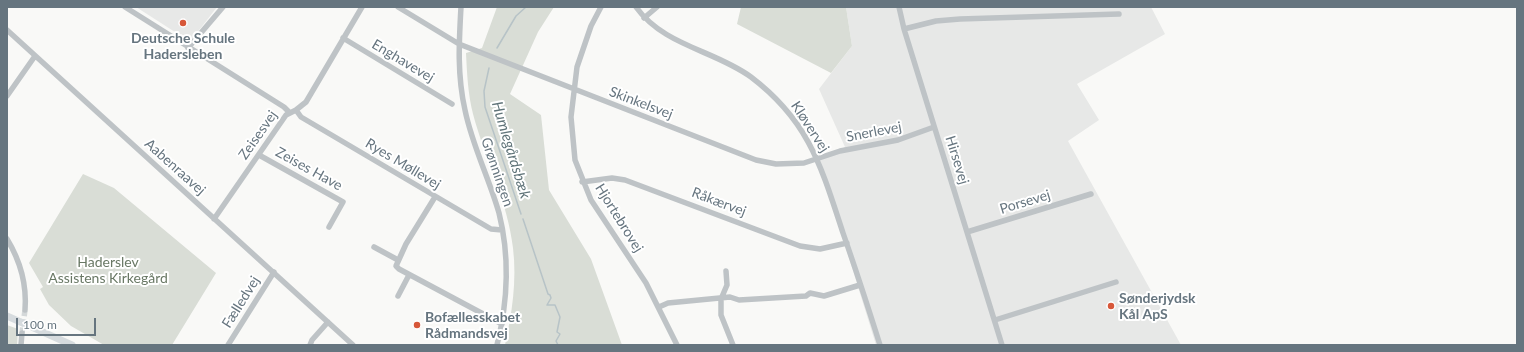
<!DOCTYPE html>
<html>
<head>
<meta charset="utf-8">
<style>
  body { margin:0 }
  #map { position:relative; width:1524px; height:352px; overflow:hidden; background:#f9f9f7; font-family:Lato,sans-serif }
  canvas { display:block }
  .frame { position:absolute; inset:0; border:8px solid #66757f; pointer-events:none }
  .scale { position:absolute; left:16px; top:318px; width:80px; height:18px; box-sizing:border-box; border:2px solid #66757f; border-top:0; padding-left:5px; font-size:12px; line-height:14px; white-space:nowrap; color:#66757f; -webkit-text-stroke:3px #fff; paint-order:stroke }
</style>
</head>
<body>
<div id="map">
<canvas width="1524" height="352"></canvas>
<div class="frame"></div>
<div class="scale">100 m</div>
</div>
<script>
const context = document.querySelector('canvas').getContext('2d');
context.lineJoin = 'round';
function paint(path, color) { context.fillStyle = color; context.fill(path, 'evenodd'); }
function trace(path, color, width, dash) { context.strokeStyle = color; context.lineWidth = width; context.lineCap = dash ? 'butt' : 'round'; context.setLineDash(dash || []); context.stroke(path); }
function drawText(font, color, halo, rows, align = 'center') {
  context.font = font + ' Lato,sans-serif'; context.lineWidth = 4; context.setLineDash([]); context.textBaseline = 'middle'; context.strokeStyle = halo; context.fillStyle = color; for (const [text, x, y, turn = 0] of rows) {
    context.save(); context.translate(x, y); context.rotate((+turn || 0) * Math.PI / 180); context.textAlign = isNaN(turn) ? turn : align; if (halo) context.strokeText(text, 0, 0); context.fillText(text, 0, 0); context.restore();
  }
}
paint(new Path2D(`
  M136 7H217L193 38 189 41Z
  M846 7H1151L1165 34 1077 84 1099 120 1068 141 1181 345H876L819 161 845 147 819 89 852 46Z`), '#e7e8e7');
paint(new Path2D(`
  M497 7H554L538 32 510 94 541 115 549 190 591 259 622 345H505C512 313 517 281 513 248 508 202 485 159 473 114 468 94 467 74 466 53L482 48Z
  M741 7H846L852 46 831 73 737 24Z
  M83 174 114 188 216 273 172 345H104L71 326 49 305 40 289 43 287 29 263Z
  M7 325 18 329 17 345H7Z`), '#d9ddd6');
trace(new Path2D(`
  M497 48 516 16 526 7
  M489 68 484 91 485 107 521 214
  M523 219 548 294 550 295 551 298 547 305H555L560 317 557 332 560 334 556 341 558 345`), '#b7c3c7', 1.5);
trace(new Path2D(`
  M22 333 25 310`), '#d4d8d9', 5.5, [5.5, 3]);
trace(new Path2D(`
  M125 7 284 107 289 112
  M398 7 459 44 756 160 776 164 804 163 840 151 898 140 934 127
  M461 7C459 42 457 75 465 110 472 145 489 178 499 213 510 257 508 301 497 345
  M601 7 591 26 577 67 571 117 575 160 591 200 646 283 677 345
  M636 7C664 46 714 50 751 77 809 121 821 166 843 233 856 270 868 307 880 345
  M899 7 904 29 1002 345
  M644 18 657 7
  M904 29 936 21 960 19 1119 14
  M7 30 353 345
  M343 38 452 104
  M188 48 223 7
  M7 96 35 56
  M296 110 301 117 491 229 502 230
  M259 155 343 202 329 227
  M582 182 612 178 625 180 800 246 820 249 847 243
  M435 197 406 244 396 266 399 269 502 324
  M214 219 286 115 296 110 306 102 362 7
  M967 232 1091 194
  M7 239C21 262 27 284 25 310
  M374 247 398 260
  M726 271 727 285 721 299V315L733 345
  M398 296 409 275
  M659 307 668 303 730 297 739 300 806 296 810 293 824 296 860 285
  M995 320 1116 282
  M21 345 22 333
  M228 345 274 272
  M310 345 312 340 328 322`), '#bec3c6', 5.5);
trace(new Path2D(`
  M7 316 72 345`), '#d6dbde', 7);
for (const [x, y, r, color] of [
  [183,23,4,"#d75739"],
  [1111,306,4,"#d75739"],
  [417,325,4,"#d75739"]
]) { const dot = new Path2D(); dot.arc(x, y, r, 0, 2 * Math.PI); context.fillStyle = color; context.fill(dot); trace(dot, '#fff', 1.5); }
drawText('bold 14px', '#66757f', '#fff', [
  ["Deutsche Schule",183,38,"center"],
  ["Hadersleben",183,54,"center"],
  ["Sønderjydsk",1119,298],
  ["Kål ApS",1119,314],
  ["Bofællesskabet",425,317],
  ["Rådmandsvej",425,333]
], 'left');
drawText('14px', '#66757f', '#fff', [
  ["Enghavevej",403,61,31],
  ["Skinkelsvej",641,103,21],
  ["Kløvervej",810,127,57],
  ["Snerlevej",874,132,-11],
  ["Zeisesvej",258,135,-55],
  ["Hirsevej",957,160,73],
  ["Ryes Møllevej",403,164,31],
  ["Aabenraavej",175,167,42],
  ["Zeises Have",309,169,29],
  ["Grønningen",497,172,71],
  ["Råkærvej",719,202,21],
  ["Porsevej",1025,202,-17],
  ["Hjortebrovej",619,218,58],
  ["Fælledvej",241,302,-58]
]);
drawText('14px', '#697865', '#fff', [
  ["Haderslev",108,262],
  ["Assistens Kirkegård",108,278]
]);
drawText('italic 15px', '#607479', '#fff', [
  ["Humlegårdsbæk",511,150,73]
]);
</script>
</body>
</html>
